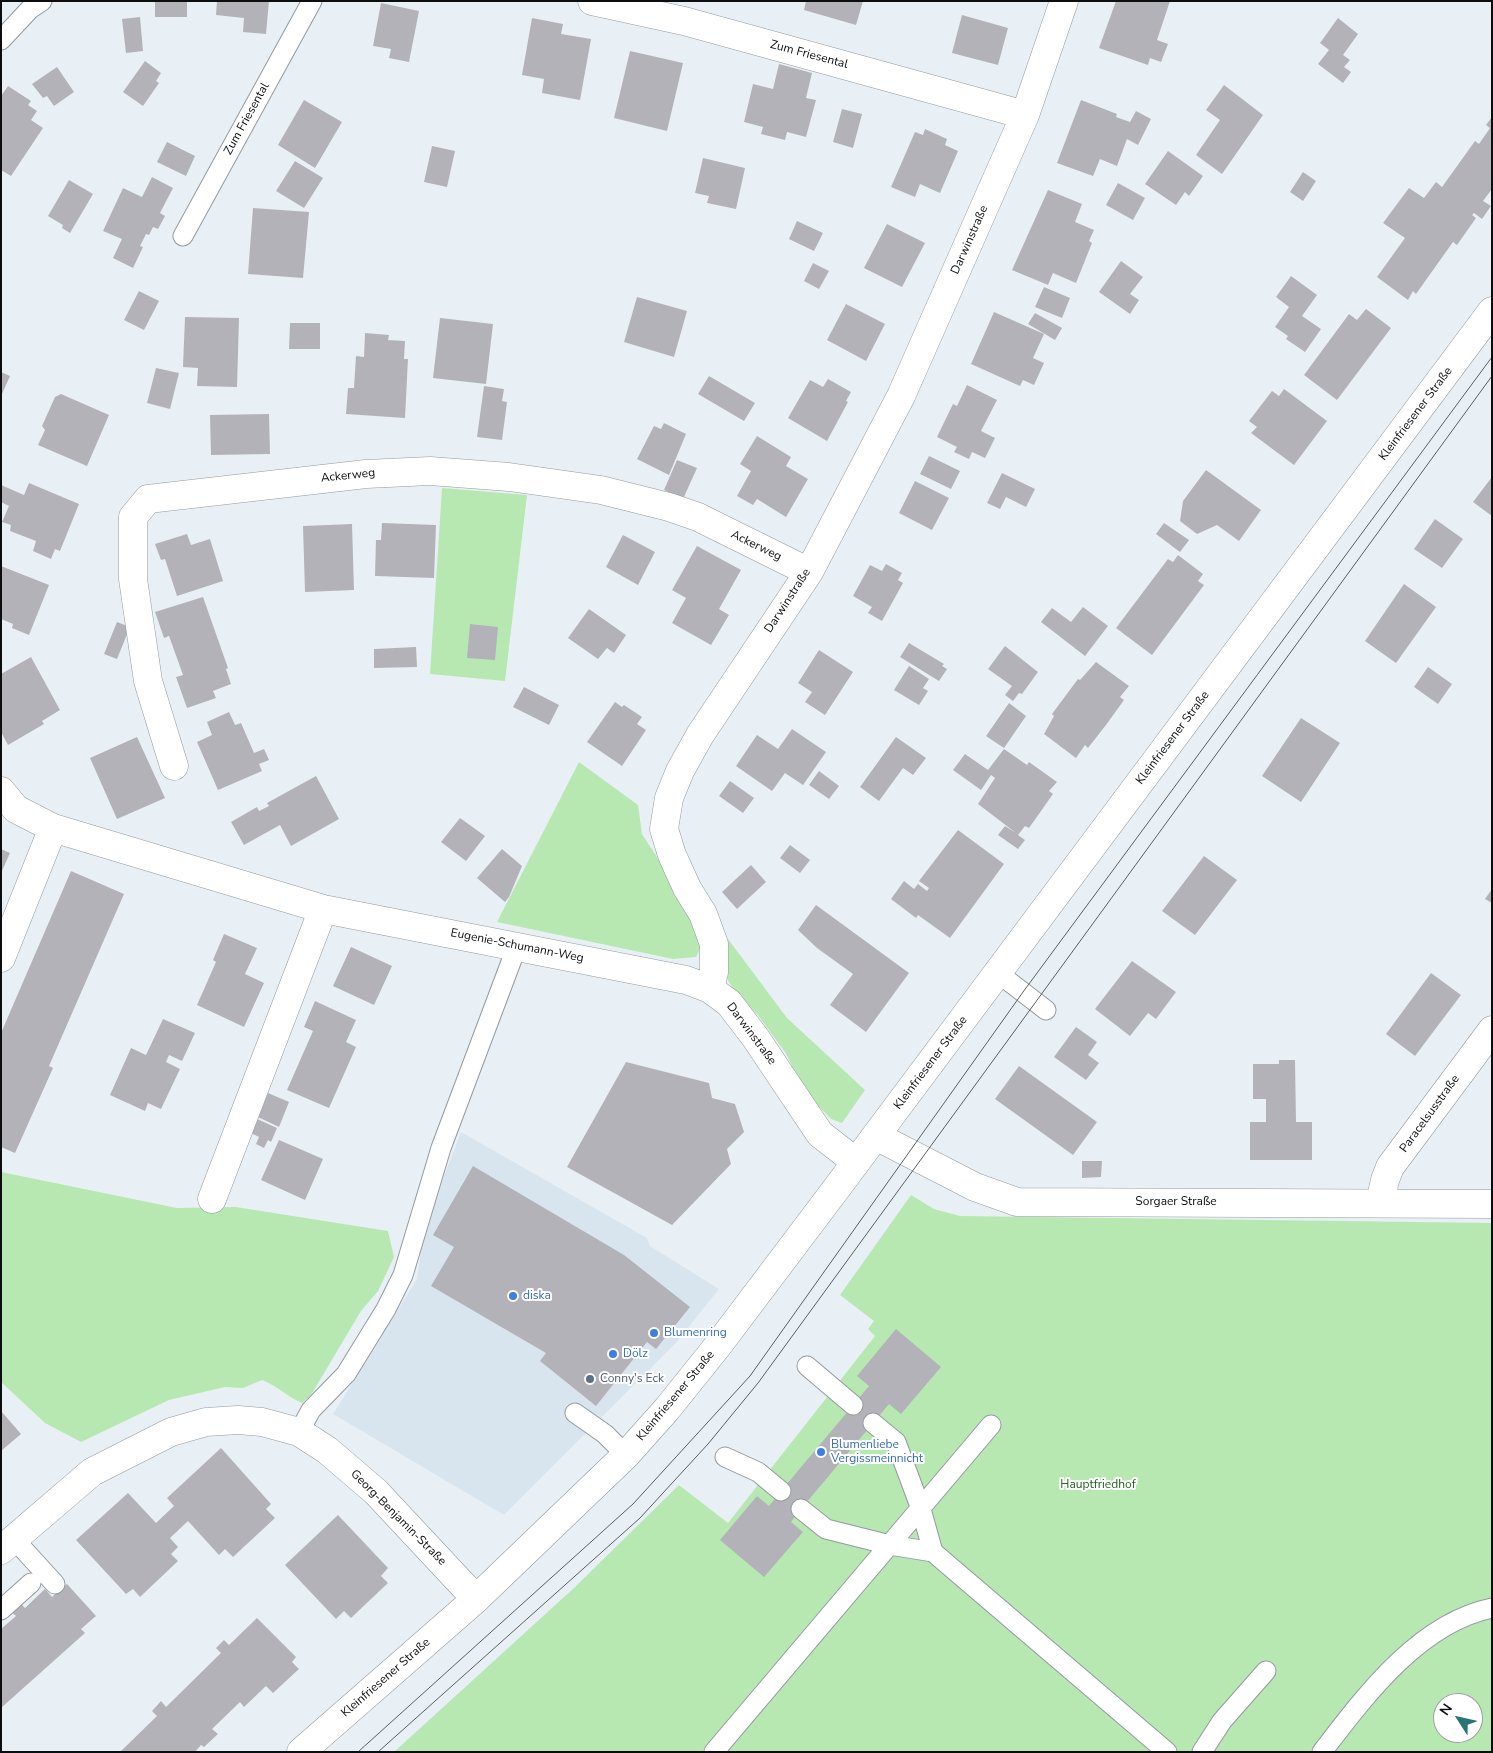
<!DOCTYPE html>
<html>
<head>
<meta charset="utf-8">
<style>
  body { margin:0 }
  #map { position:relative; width:1493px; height:1753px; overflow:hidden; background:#e9f0f5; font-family:"Nunito Sans",sans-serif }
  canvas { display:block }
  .frame { position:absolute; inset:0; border:2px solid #0b0d0f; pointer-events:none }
  .north { position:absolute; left:1433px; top:1693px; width:50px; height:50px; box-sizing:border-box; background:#fff; border:1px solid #9d9e9f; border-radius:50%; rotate:305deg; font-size:14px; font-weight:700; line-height:20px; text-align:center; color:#0b0d0f }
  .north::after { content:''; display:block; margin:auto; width:18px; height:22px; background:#297474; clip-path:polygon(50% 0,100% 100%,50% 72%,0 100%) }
</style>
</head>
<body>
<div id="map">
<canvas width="1493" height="1753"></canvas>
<div class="frame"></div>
<div class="north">N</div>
</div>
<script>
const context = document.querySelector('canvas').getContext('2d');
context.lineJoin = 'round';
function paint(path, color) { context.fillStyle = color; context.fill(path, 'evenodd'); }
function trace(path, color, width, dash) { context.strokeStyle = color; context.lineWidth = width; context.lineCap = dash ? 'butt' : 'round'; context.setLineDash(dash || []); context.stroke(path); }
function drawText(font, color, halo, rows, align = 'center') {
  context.font = font + ' "Nunito Sans",sans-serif'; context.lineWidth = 4; context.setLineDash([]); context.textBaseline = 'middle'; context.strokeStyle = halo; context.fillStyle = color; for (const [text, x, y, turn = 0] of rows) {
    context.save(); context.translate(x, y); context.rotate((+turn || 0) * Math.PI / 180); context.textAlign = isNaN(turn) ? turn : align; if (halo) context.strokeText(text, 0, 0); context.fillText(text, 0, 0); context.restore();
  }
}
paint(new Path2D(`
  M461 1132 647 1238 650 1246 719 1289 675 1344 504 1515 333 1414 417 1279 425 1226Z`), '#d8e5ef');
paint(new Path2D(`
  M442 488 527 495 505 681 430 674Z
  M579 762 638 805 642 834 696 917 704 941 696 957 673 959 497 922Z
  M728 939 787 1018 865 1090 842 1123 831 1119 806 1093 785 1052 757 1014 737 995 726 977Z
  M1 1172 177 1208 236 1207 388 1231 394 1257 378 1291 361 1311 311 1395 302 1403C286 1396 279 1387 262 1380L243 1388 225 1387 169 1400 81 1442 45 1423 1 1382Z
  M911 1195 934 1209 960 1216 1492 1223V1752H394L575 1587 679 1485 728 1523 875 1336 868 1329 874 1321 840 1295ZM1443 1703H1473V1733H1443Z`), '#b7e8b2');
paint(new Path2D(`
  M155 1H187V17H155Z
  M217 1H269L266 34 243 32 244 18 216 15Z
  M806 1H863L856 25 804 10Z
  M1116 1H1170L1157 40 1168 44 1161 62 1150 58 1148 65 1099 48Z
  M381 3 419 11 409 62 389 58 391 49 373 46Z
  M962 15 1008 28 998 65 952 53Z
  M140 17 143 51 126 53 122 19Z
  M532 18 563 24 561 34 591 39 580 100 542 93 544 79 522 75Z
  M1338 18 1358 34 1343 55 1350 60 1344 67 1351 72 1343 83 1318 64 1329 50 1320 43Z
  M630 51 683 63 667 131 614 118Z
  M145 61 161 73 156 81 159 83 143 106 123 92Z
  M779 64 812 73 806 98 816 100 806 137 787 132 785 140 761 134 763 127 744 122 753 84 773 89Z
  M57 67 74 92 54 106 47 96 43 98 32 84Z
  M1224 85 1263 115 1222 174 1196 155 1220 120 1206 110Z
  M8 86 31 101 28 105 37 111 31 120 43 128 11 176 1 170V96Z
  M304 100 342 122 315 168 278 145Z
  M1081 100 1117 114 1116 117 1130 122 1136 111 1151 119 1138 145 1127 139 1117 166 1100 159 1093 176 1057 163Z
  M842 109 862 114 853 148 833 142Z
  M1492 117V189L1483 201 1491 206 1482 219 1474 213 1472 215 1476 218 1457 245 1453 242 1416 294 1413 291 1408 300 1377 277 1405 238 1383 223 1409 188 1424 198 1436 182 1442 187 1475 141 1479 144 1490 128 1486 125Z
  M925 129 947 139 945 145 958 151 940 193 920 184 915 197 891 187 915 132 923 135Z
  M167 142 195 156 186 176 157 162Z
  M432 146 455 151 447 187 424 182Z
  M1168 151 1203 176 1189 196 1185 192 1176 205 1145 184Z
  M703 158 745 168 736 209 707 203 709 196 695 193Z
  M295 161 323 178 304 208 276 191Z
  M1303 172 1316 181 1303 201 1290 192Z
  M152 177 173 188 160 213 165 216 158 229 153 227 149 235 146 234 140 246 143 247 133 268 113 258 122 239 103 231 123 188 142 197Z
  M69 180 93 194 70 233 62 228 63 225 48 216Z
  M1118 183 1145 198 1133 220 1106 205Z
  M1048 190 1082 204 1075 222 1094 230 1089 241 1092 243 1076 283 1053 273 1048 285 1012 270Z
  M253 208 309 212 303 278 248 274Z
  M797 221 823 233 814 251 789 239Z
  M887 224 925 243 902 287 864 268Z
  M1121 261 1143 277 1130 294 1139 300 1130 314 1099 292Z
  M813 263 829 271 819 289 804 281Z
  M1291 276 1317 295 1302 316 1321 329 1305 352 1286 339 1288 336 1275 327 1289 307 1276 297Z
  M1044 287 1070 298 1062 318 1035 307Z
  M139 291 159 301 144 330 124 320Z
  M637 297 687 311 674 357 624 342Z
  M846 304 885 324 866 361 827 340Z
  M1366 309 1391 328 1337 400 1304 375 1349 314 1357 320Z
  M994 312 1044 334 1033 358 1044 363 1034 385 1023 380 1020 386 971 364Z
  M1035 313 1062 328 1055 340 1028 324Z
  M185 317 239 318 237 387 197 386 198 368 183 367Z
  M440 318 493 324 486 384 433 378Z
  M290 323H320V349H289Z
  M365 333 389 335 388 340 405 341 404 359H408L405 418 346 414 348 388H354L356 356 364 357Z
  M156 368 179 373 170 409 147 403Z
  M1 372 10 376 1 396Z
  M709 376 755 403 744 421 698 394Z
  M828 379 851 392 846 401 848 402 827 441 788 418 810 380 823 387Z
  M967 385 997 400 981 431 995 438 985 458 972 452 969 459 954 452 957 447 937 437 953 404 957 406Z
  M484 386 504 389 502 401 507 402 502 440 477 437Z
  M1284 389 1327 421 1294 465 1251 433 1257 427 1249 421 1272 391 1279 396Z
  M61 394 109 415 87 466 38 445 45 430 42 426 55 397Z
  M269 414 270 454 211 455 210 415Z
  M664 423 686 434 669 475 637 459 654 426 661 429Z
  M757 436 791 457 786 466 808 479 786 517 757 499 753 505 737 496 751 471 740 464Z
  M929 456 960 471 951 489 920 474Z
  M677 460 697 468 683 499 664 490Z
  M1206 470 1261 510 1239 541 1217 525 1197 534 1180 521 1183 501Z
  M1002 473 1035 489 1026 507 1006 497 1000 509 987 503Z
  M1492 477V516L1473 502Z
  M915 481 949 498 932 530 899 513Z
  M29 483 79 504 60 551 55 549 51 559 33 551 36 541 10 531 11 525 2 522 9 506 1 502V485L24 495Z
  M1435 519 1463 539 1442 568 1414 549Z
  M382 523 436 525 434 578 375 576 376 540H381Z
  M1164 523 1189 540 1180 552 1156 534Z
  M352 524 354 590 305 592 303 526Z
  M187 534 191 545 210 539 223 581 177 596 165 559 161 560 155 544Z
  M623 535 655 552 638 585 606 567Z
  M697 546 741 570 719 609 729 615 711 645 672 623 686 598 672 590Z
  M1178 555 1203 574 1198 581 1204 585 1152 655 1116 628 1168 559 1173 562Z
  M886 564 902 573 898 580 903 583 882 621 868 613 872 607 853 596 870 565 882 571Z
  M1 566 49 585 29 635 12 628 13 624 1 619Z
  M1404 584 1436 607 1396 663 1365 641Z
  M203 597 228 668 226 669 231 684 213 691 216 698 187 708 176 677 183 675 169 636 164 638 155 612Z
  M1083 607 1108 626 1085 656 1041 622 1052 608 1071 622Z
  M589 609 626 635 614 653 607 648 598 659 568 638Z
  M117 622 130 627 117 659 104 654Z
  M470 624 498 627 495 660 467 658Z
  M909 643 944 664 942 666 947 669 939 681 900 657Z
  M1005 646 1038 672 1022 694 1019 693 1013 701 1005 695 1012 686 988 669Z
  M416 647 417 667 374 668V649Z
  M819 650 853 672 825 715 805 702 812 692 798 683Z
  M31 657 60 710 42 721 44 724 8 745 1 732V674Z
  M1096 662 1129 686 1120 697 1124 700 1106 725 1088 748 1085 745 1076 758 1044 734 1054 716 1052 714 1078 679 1080 680Z
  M909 666 929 679 923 688 928 691 919 705 894 690Z
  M1428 667 1452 684 1438 704 1414 687Z
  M524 687 559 705 549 725 513 707Z
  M615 702 622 707 624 705 642 717 637 724 646 730 622 766 587 742Z
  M1009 703 1026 716 1004 748 986 736Z
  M229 712 235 725 241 723 254 753 264 749 269 760 259 764 262 771 218 790 197 742 212 735 207 722Z
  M1301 718 1340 743 1301 802 1262 776Z
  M792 729 826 752 803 785 785 773 772 791 736 766 757 735 778 749Z
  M137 737 165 798 117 819 90 758Z
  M896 737 926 758 913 775 903 768 879 801 860 787Z
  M1004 749 1027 765 1029 762 1057 782 1049 791 1053 794 1029 828 1025 826 1018 835 1025 840 1018 849 998 835 1005 826 1016 833 978 804 995 778 991 775 981 790 953 770 965 754 988 770Z
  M819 771 839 786 829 799 809 785Z
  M316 776 339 819 291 846 280 825 244 845 231 822 257 807 259 811 269 806 267 803Z
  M730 781 754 798 743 813 719 796Z
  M460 818 485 836 466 861 441 842Z
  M958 830 1004 864 950 938 918 915 916 918 891 899 904 881 914 889 918 884 927 891 929 888 919 881Z
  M790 845 810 860 800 873 780 858Z
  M1 849 10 853 1 873Z
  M502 849 522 866 509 897 505 902 477 878Z
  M1204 856 1237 880 1195 935 1162 911Z
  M751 865 766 882 737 909 722 892Z
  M71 871 124 894 49 1066 53 1068 15 1153 1 1147V1033Z
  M1492 889V903L1485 899Z
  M816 905 909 973 866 1032 830 1005 853 974 817 948 798 930Z
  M224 934 257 948 245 974 264 983 244 1027 197 1005 216 962 213 960Z
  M351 947 392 966 374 1005 333 986Z
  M1132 961 1176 992 1156 1019 1148 1013 1130 1036 1095 1009Z
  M1431 973 1461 995 1415 1056 1386 1034Z
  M315 1001 356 1020 346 1042 356 1047 329 1108 287 1090 313 1031 304 1027Z
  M163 1019 195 1033 182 1061 169 1055 166 1062 180 1069 161 1109 148 1103 145 1111 110 1095 131 1048 146 1055Z
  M1076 1027 1097 1042 1088 1055 1099 1063 1086 1080 1054 1057Z
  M1279 1060H1295L1296 1122H1312V1160H1250V1122H1266V1099H1253V1064H1279Z
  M626 1062 709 1083 712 1098 735 1104 744 1132 727 1149 731 1164 672 1225 567 1167Z
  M1019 1066 1097 1122 1073 1155 995 1099Z
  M268 1093 289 1102 279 1127 258 1117Z
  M255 1118 277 1128 271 1142 268 1140 264 1148 256 1144 259 1137 249 1132Z
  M279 1140 323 1159 305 1200 261 1180Z
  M1082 1161H1102L1101 1177 1082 1178Z
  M473 1166 624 1255 690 1307 656 1349 647 1342 596 1406 540 1361 546 1353 431 1286 454 1247 433 1235Z
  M896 1329 941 1367 901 1414 889 1404 801 1509 791 1522 803 1532 764 1577 720 1540 757 1496 769 1506 781 1491 869 1386 857 1376Z
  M1 1411 21 1434 1 1451Z
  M221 1448 271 1504 266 1509 275 1518 233 1557 225 1549 219 1555 188 1521 170 1538 178 1547 171 1554 178 1561 140 1597 133 1589 126 1594 76 1540 128 1493 156 1523 174 1506 167 1498Z
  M338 1515 388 1568 381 1576 388 1583 351 1618 344 1611 336 1619 285 1565Z
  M67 1584 96 1616 81 1629 85 1633 1 1708V1629L16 1616 11 1612 20 1603 25 1608 45 1589 52 1597Z
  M257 1618 296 1657 292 1662 299 1669 273 1693 266 1686 244 1707 240 1702 212 1729 218 1734 204 1747 201 1745 195 1752H120L157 1716 152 1711 161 1701 166 1707 221 1653 216 1648 224 1640 229 1645Z`), '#b4b2b9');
const lane = new Path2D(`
  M1 40 30 9 42 1
  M183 236 312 1
  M998 973 1046 1010
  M807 1366 853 1405
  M575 1413 605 1434 626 1455
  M873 1423 896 1442 921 1509 933 1552
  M299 1432 311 1410 346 1374 386 1309 403 1275 441 1148 517 946
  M725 1457 758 1472 781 1491
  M801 1509 826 1529 890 1545 933 1552 1167 1752
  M14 1539 55 1584
  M1 1610 31 1583
  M714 1752 991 1425
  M1202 1752 1222 1721 1266 1671
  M1322 1752C1365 1696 1419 1623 1492 1608`);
const street = new Path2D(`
  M592 1 684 21 1025 115
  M174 766 148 681 133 579V517L148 499 366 474 430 471 509 477 601 490 669 507 698 517 809 572
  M1 791 16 809 53 828 323 909 686 980 710 989 729 1003 755 1037 820 1134 856 1162
  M1 958 53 828
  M710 989 714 972V944L703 914 687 888 672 855 664 829 669 798 680 771 700 735 809 572 901 396 1025 115 1064 1
  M876 1136 975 1187 1017 1202 1492 1204
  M212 1199 323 909
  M1380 1203 1385 1180 1390 1167 1492 1030
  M1 1550 92 1472 171 1432 206 1422 238 1420 262 1422 299 1432 327 1450 376 1492 476 1599`);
const secondary = new Path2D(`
  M301 1752 476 1599 626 1455 667 1409 716 1348 836 1189 1492 311`);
trace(lane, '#939a9f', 21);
trace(street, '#939a9f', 29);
trace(secondary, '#939a9f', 29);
trace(lane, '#fff', 19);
trace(street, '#fff', 28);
trace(secondary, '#fff', 28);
trace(new Path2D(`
  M358 1752 633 1504 750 1376 1023 992 1492 357
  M378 1752 640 1518 708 1444 758 1383 1492 376`), '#5b5f62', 1);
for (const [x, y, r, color] of [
  [513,1296,5,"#3f7fe0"],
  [654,1333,5,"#3f7fe0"],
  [613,1354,5,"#3f7fe0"],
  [590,1379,5,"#5c6f8a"],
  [821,1452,5,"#3f7fe0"]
]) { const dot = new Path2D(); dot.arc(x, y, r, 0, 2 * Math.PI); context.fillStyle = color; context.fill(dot); trace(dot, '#fff', 2); }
drawText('12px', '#0b0d0f', '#fff', [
  ["Zum Friesental",809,55,15],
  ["Zum Friesental",247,119,-61],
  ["Darwinstraße",970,240,-66],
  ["Kleinfriesener Straße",1416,414,-53],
  ["Ackerweg",348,476,-6],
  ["Ackerweg",756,546,26],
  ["Darwinstraße",788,601,-57],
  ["Kleinfriesener Straße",1173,738,-53],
  ["Eugenie-Schumann-Weg",517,946,11],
  ["Darwinstraße",751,1034,53],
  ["Kleinfriesener Straße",931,1063,-53],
  ["Paracelsusstraße",1430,1114,-54],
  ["Sorgaer Straße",1176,1202],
  ["Kleinfriesener Straße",676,1396,-50],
  ["Georg-Benjamin-Straße",398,1518,45],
  ["Kleinfriesener Straße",386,1678,-41]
]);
drawText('12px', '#366cbe', '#fff', [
  ["diska",523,1296],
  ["Blumenring",664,1333],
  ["Dölz",623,1354],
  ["Blumenliebe",831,1445],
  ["Vergissmeinnicht",831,1459]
], 'left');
drawText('12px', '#4e5e75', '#fff', [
  ["Conny's Eck",600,1379]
], 'left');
drawText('12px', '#21631e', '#fff', [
  ["Hauptfriedhof",1098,1485]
]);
</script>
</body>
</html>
